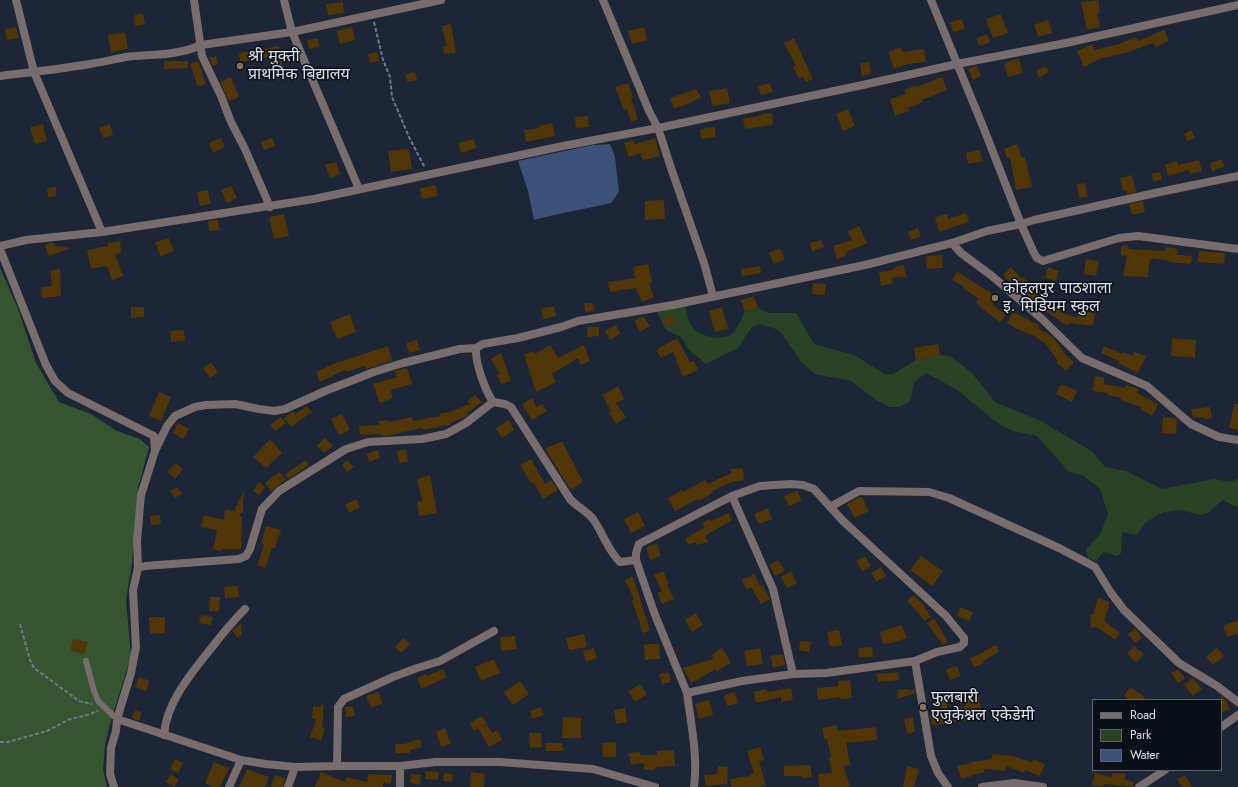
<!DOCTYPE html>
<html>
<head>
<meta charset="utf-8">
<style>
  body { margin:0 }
  #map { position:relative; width:1238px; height:787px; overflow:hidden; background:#1b2536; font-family:Jost,sans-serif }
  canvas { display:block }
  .legend { position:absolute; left:1092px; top:699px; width:130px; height:72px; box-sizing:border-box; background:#0a0e16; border:1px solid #5d636c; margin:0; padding:5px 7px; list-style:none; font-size:12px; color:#dae2ed }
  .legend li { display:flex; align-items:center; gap:8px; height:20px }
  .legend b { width:20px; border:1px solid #5d636c }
</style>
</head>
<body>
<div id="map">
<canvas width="1238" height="787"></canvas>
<ul class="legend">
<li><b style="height:5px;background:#786c6c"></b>Road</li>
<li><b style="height:11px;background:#294224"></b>Park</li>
<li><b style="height:11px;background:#3b5177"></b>Water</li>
</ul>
</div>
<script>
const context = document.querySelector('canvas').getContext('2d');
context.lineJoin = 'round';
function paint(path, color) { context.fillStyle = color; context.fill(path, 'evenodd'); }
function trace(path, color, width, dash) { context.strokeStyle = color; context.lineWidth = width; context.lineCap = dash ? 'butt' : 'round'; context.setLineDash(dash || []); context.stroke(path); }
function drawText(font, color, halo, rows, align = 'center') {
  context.font = font + ' Jost,"Noto Sans Devanagari",sans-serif'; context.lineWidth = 3; context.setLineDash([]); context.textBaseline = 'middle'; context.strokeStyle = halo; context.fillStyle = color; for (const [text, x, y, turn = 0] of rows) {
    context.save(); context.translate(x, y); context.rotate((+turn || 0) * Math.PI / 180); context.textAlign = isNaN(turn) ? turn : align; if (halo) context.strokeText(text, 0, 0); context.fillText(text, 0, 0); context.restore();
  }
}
paint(new Path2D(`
  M685 306C687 313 688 322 692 327 699 336 722 342 732 334 736 331 742 318 745 312L758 308 768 313H796L814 344 854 355 885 374H893L916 360 940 355 950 356 972 373 995 402 1041 421 1093 452 1105 467 1126 471 1162 489 1214 479 1230 482 1238 479V508L1223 500 1208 513 1201 515 1180 510 1164 512 1146 522 1137 535 1122 532 1121 553 1117 556 1104 552 1096 561 1088 558 1086 550 1100 534 1108 514 1100 489 1084 476 1068 471 1037 436 1013 431 1001 426 956 389 926 373 914 382 910 401 900 407H890L876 400 851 381 815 374 802 363 782 334 776 329 760 324 752 327 738 348 706 364 689 350 681 337 666 330 657 312Z`), '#294224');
paint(new Path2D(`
  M0 268 17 306 36 363 59 402 91 414 117 431 140 439 149 447 138 488 132 563 126 600 131 656 110 724 105 745 103 769 107 787H0Z`), '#355430');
paint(new Path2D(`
  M610 144 615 157 619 192 611 203C585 209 559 213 534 220L528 191 518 161 593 145Z`), '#3b5177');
paint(new Path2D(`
  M1098 0 1100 13H1097L1100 27 1087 30 1081 2Z
  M343 2 344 13 328 15 326 4Z
  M143 14 145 24 135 26 134 15Z
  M1001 14 1008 33 993 38 986 19Z
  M962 19 965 29 953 32 950 22Z
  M1048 20 1052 33 1038 37 1034 25Z
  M451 24 456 53 444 54 443 47 447 46 442 26Z
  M16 27 19 38 7 40 5 29Z
  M352 27 355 40 340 44 337 31Z
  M644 27 647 40 632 44 628 31Z
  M1164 30 1169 41 1156 47 1153 43 1125 53 1100 59 1084 67 1077 51 1092 44 1094 50 1119 44 1136 37 1138 41Z
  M125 32 128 49 111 52 108 35Z
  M987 34 990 42 979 46 976 38Z
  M318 38 319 47 309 49 307 40Z
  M794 38 813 79 806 82 803 77 799 79 793 67 796 66 784 43Z
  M279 46 284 74 272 76 269 57 240 62 239 53Z
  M901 47 903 52 924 49 926 62 908 64 894 69 888 52Z
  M377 52 379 61 370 63 368 54Z
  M216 56 218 64 213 66 209 58Z
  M1019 58 1023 73 1008 77 1004 63Z
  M164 61H188V68L164 69Z
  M198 61 206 84 198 87 190 64Z
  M869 62 871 74 862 76 860 63Z
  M977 66 981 76 973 80 968 69Z
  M1045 66 1049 72 1039 78 1036 71Z
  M415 72 417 80 407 82 406 74Z
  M231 77 239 97 229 101 220 82Z
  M942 77 947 90 922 100 923 102 908 108 909 111 895 116 890 99 906 94 904 90 916 85 917 87Z
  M628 83 633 97 631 98 638 119 631 122 627 109 624 110 615 87Z
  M770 83 773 92 761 95 758 86Z
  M727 88 730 103 712 106 709 91Z
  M696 89 701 97 690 103 674 109 670 98Z
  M848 109 855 126 843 131 836 114Z
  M772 113 773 125 745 129 743 119 762 115V114Z
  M588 116 589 127 576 128 575 117Z
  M552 123 555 136 526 142 524 130 540 128 539 126Z
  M43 124 47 141 35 144 30 127Z
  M110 124 113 135 103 138 99 128Z
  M715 127 716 137 701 139 700 129Z
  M1191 130 1195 138 1187 141 1184 134Z
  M221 138 225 147 213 153 209 143Z
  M272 138 275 146 264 150 261 142Z
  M655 138 660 156 643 160 641 153 629 157 624 143 634 140 635 144Z
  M474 139 476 148 461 153 458 143Z
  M1017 144 1022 158 1025 157 1032 187 1016 190 1010 158H1007L1004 149Z
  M409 149 412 169 391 172 388 151Z
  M980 150 983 161 968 164 966 153Z
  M1222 159 1224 167 1212 171 1210 163Z
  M1199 160 1202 171 1190 174 1189 170 1168 176 1165 165 1177 161 1178 165Z
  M336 162 340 174 330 178 325 165Z
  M1160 172 1162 179 1154 182 1151 174Z
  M1132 175 1136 192 1127 194 1126 190 1123 191 1120 178Z
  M1085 183 1088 197 1079 198 1077 184Z
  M436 185 438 196 422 199 420 188Z
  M231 186 237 198 227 203 221 190Z
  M56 187V196L48 197 47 188Z
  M208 190 211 204 200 206 197 192Z
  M664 200 665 219 645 220V201Z
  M1143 201 1145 212 1132 215 1129 204Z
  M966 213 969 222 939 232 935 217 947 214 948 219Z
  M284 214 289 236 274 239 269 217Z
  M216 220H218L219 230 209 231 208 221Z
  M859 226 867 243 846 252 847 255 837 259 833 246 852 240 848 231Z
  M918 228 921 236 911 240 908 232Z
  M169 238 174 251 160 256 155 242Z
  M821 240 824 247 812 251 810 243Z
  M120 241 121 253 115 254 123 276 112 280 107 266 91 269 87 250 108 246V243Z
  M51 243H53L55 246 71 248 49 256 45 245Z
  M1128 245 1129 249 1165 251 1166 247 1178 249 1177 255 1192 256 1191 264 1178 263 1153 258V259H1150L1148 277 1123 276 1127 255 1121 256V246Z
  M780 248 785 259 774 264 769 253Z
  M1199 251 1225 253 1224 264 1198 262Z
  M942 255 943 268 927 269 926 256Z
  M1086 259 1099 261 1096 276 1084 274Z
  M648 264 652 283H649L654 297 642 302 636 288 610 292 608 282 635 278 633 267Z
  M904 265 906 277 892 278 893 283 881 286 879 272 895 269V267Z
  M760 266 761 273 742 276 741 269Z
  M1011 267 1022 279 1023 277 1050 301 1048 303 1063 313 1077 318 1078 310 1095 313 1093 326 1069 323 1068 326 1042 309 1026 295 1025 297 1015 288 1003 275Z
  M1048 267 1059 271 1056 281 1045 278Z
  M60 269 61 296 42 298 41 287 52 286 50 271Z
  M957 271 987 291 988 290 997 300 992 304 1006 315 1000 322 984 310 976 302 979 299 963 288 964 286 952 280Z
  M813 283 826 284 825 295 812 294Z
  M754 296 758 308 745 312 741 300Z
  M584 303H593L594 311 585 312Z
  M554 306 556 316 543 319 541 309Z
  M131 307H144V317L131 318Z
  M722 307 728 329 715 332 709 311Z
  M1013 312 1039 325 1038 328 1053 337 1066 355 1074 362 1066 371 1057 363 1058 361 1045 343 1036 338 1037 337 1017 329 1007 323Z
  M350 314 356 332 337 339 330 322Z
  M671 315 675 321 668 327 663 321Z
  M643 316 650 326 640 332 634 321Z
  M616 325 620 334 610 340 605 331Z
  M587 327H599V336L587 337Z
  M184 330 185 341 171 342 170 331Z
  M677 338 690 362 694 361 698 370 683 377 673 352 661 358 656 350Z
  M1172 338 1196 340 1195 358 1171 356Z
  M417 340 420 350 409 353 406 343Z
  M938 344 940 355 916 360 914 348Z
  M550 345 558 358 584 345 590 361 581 365 578 358 552 374 556 382 536 392 524 354 534 351 535 354Z
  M388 346 392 361 366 369 365 366 346 372 345 370 320 382 316 372 333 364Z
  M1104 346 1122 354 1123 352 1133 356 1134 352 1146 356 1138 373 1118 363 1119 361 1101 353Z
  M501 353 511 381 501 384 497 375 500 374 491 359Z
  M211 362 218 372 210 378 203 368Z
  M407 368 412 384 390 390 393 398 380 403 373 384 397 377 395 371Z
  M1095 376 1104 377V384L1125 388 1126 385 1139 389 1137 393 1158 404 1152 416 1140 409 1141 407 1121 400 1122 398 1108 395V393L1093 391Z
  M1061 384 1077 391 1072 402 1056 394Z
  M618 386 624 399 616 403 626 417 616 424 609 412 611 411 602 395Z
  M159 392 171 397 161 421 149 416Z
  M476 394V396L482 402 467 413 468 414 465 417 450 423V425L423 430 422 428 390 435 381 436V434L360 435 359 426 379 425V421L388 420V422L412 417 413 421 440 416 439 414 447 412V413L470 404 467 401Z
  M532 398 536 407 542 404 547 411 532 420 522 404Z
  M1234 404H1238V430L1229 428Z
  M307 406 312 412 291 427 284 418 293 411 295 414Z
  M1210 407 1212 418 1204 419V417L1193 418 1191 409Z
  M342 414 350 430 339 435 331 419Z
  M281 417 286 423 275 431 270 425Z
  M1163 417 1177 419 1176 434 1162 433Z
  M509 420 514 430 502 438 496 428Z
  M178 423 189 429 183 439 173 433Z
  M325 438 333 446 324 453 317 446Z
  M270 439 282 453 266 468 253 457Z
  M562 441 583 482 571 490 545 449Z
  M406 449 408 462 399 463 397 451Z
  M378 450 380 458 369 462 367 454Z
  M531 459 545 484 551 480 558 490 543 499 533 482 531 483 520 465Z
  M306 460 309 465 288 479 285 474Z
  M347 460 354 467 347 472 342 465Z
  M176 463 183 469 175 479 167 472Z
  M743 468 744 480 732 482 712 491 713 493 699 501 698 499 675 511 668 498 682 490 683 492 705 480 708 484 731 473V469Z
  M279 472 286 479 271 491 265 483Z
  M430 475 437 513 419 516 417 502 422 501 417 479Z
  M259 482 265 487 259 495 253 491Z
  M177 487 182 494 175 498 170 491Z
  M244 490 243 512 239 514 242 518 241 549H221V551L213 549 217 530 201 527 204 515 224 520 225 510 234 511Z
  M797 491 802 501 789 506 784 496Z
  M860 497H862L869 511 855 518 847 504Z
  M357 499 360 507 349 513 345 505Z
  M768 508 772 519 759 524 754 514Z
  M638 512 645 526 631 533 624 519Z
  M729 513 732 520 705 536 708 542 697 545 695 542 689 545 685 539 705 527 702 523 709 519 711 521Z
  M160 515 161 524 151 525 150 516Z
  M266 526 281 530 275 548H272L265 568 257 565 264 545 261 544Z
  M657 544 661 556 650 560 646 547Z
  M865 556 871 566 862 571 856 561Z
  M921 556 943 571 932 586 910 570Z
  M778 560 785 571 775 576 769 565Z
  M881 567 886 576 876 582 871 573Z
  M663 571 669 584 667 585 674 599 662 604 657 593 662 591 654 575Z
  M791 571 797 583 787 588 781 577Z
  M754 574 760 586 762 585 770 599 761 604 751 587 747 590 742 580Z
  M632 576 636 585 650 631 643 633 632 600 634 599 625 580Z
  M238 586 239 597 225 598 224 587Z
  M913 595 923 604 931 617 924 621 917 611 907 601Z
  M210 597H220L219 611H209Z
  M1098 598 1110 602 1104 621 1120 633 1115 640 1097 627 1091 628 1090 615H1093Z
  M960 607 973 612 969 621 957 616Z
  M696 613 703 625 692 632 685 620Z
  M201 615 213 617 211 625 199 623Z
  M149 617H165V633L150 634Z
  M934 618 948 642 943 645 927 623Z
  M1238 620V633L1227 637 1223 626Z
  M241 623 242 634 238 638 232 631Z
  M902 625 907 638 895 642 883 644 880 632Z
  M1135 628 1142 638 1135 643 1128 634Z
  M839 630 842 645 830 647 827 632Z
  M584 634 587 647 569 650 566 638Z
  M515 636 517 649 501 651 500 637Z
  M403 638 410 644 401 653 395 647Z
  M73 639 88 642 85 654 70 651Z
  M800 641 811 642 809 652 799 650Z
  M650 644H659L660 659 645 660 644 645Z
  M996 645 999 652 983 661 984 663 974 667 970 658 984 652V651Z
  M1134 646 1144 654 1136 663 1127 654Z
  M872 647 873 657H859L858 648Z
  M1217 647 1224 656 1213 665 1206 657Z
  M594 648 597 658 586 662 583 651Z
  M722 648 731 663 717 671 716 669 691 683 683 668 713 659 712 654Z
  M760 648 763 664 747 666 744 651Z
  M783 654 785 665 773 668 770 656Z
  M494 659 500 673 481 681 475 667Z
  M957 666 961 676 950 680 946 670Z
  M443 669 447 677 421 689 417 678 426 674 427 676Z
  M1178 669 1185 678 1178 683 1171 673Z
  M669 672 671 682 662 684 659 674Z
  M898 672 899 680 878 682 877 674Z
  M139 677 150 681 146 691 135 687Z
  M1193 678 1202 689 1193 696 1184 684Z
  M850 680 852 698 840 699V697L818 700 817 688 838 686V681Z
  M520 681 529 694 513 705 504 692Z
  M640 684 647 694 635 702 628 692Z
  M1130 687 1139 693 1147 700H1130L1124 696Z
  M791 688 793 700 781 702V697L756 703 754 692 766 689 767 692Z
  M898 689 914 690 915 693 897 699Z
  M978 690 982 718 954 722V723L932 725 930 711 935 710 934 695H947V709L966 707 964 692Z
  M378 692 383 703 371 708 366 696Z
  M735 692 738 703 727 706 724 695Z
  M1221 696 1225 699 1230 709 1221 713Z
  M709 700 713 715 699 719 695 704Z
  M321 704 324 705 322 727 325 728 321 740 310 737 316 719 312 718 313 706 320 707Z
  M353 706 355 716 346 717 345 707Z
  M541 707 544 715 532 719 530 711Z
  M625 708 627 722 616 724 614 710Z
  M135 710 142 713 139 721 132 718Z
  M482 716 487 724 482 727 487 725 492 733 497 730 502 740 489 747 478 728 474 731 470 723Z
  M563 717 581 718V738H562Z
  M913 717 915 732 907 734 904 719Z
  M837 725 838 731 876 727 877 740 846 743 850 765 844 766 850 787H819L818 774 832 773 829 757H831L827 739H824L822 728Z
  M445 728 451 744 441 747 436 732Z
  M529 733H541L542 747 530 748Z
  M420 739 422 747 410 750V753H395V744H404Z
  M616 742V757H603L602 743Z
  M546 743H562L563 751H546Z
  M760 747 764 760 759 761 766 785 760 787H731L730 779 750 776V775L754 773 747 751Z
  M674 750 675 766 655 767V770H644V763L631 765 629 753 640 752V755H657V751Z
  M992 754 1014 756 1032 763 1033 759 1045 764 1040 776 1025 770 1024 773 1006 766 1005 771 984 769V773L971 775 972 776 961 779 957 766 971 763V762L992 759Z
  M175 759 183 763 178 773 170 769Z
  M214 762 229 768 220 787H213L205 783Z
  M810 765 812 777 802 778V776H784V766Z
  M718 766 728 767 727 784 706 786 704 775 717 774Z
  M907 766 919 769 914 787H903Z
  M247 769 269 777 265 787H239Z
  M426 771 439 772 438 780 425 779Z
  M321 772 345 782 346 777 367 782 368 774 392 775 391 784 383 783V787H315Z
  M471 772 485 774 484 787H470Z
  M444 773 453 774 452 782 443 781Z
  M1095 773 1112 777V773L1125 774V780L1133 782V787L1104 784 1103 787 1092 785Z
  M171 774 179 780 174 787 166 782Z
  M411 774 421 775 420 785 410 783Z
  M275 775 285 778 283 787H271Z
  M1185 775 1192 787H1182L1177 779Z`), '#503506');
trace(new Path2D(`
  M374 22 383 60 390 77 392 97 409 137 425 168
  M20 624 30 660 34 668 79 701 92 704
  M0 742H8L47 731 70 719 84 716 98 711`), '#707988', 2, [4, 2]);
trace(new Path2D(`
  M86 661 94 691 98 701 117 719`), '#786c6c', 6);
trace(new Path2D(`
  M16 0 34 72 102 232
  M194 0 202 56 221 96 231 122 245 149 270 207
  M284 0 292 32 359 189
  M603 0 649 111 658 128 671 168 704 263 713 296
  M931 0 984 129 1021 224 1034 253 1037 258 1043 261 1119 238 1138 236 1238 249
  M0 76C32 72 63 69 95 63 105 62 115 59 125 57 151 54 177 56 201 45L292 32 441 0
  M952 243 961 253 992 276 1042 319 1082 358 1147 386 1191 424 1219 437 1238 440
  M0 246 26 240 102 232 314 199 563 146 658 128 858 86 957 64 1066 43 1238 5
  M0 249 46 365 55 381 68 393 154 436 155 450
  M476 348C475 363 485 390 493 402L505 404 511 407 570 499C577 507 587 511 593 519 603 533 608 551 620 562L636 560 655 615 687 693
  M732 496 773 589 793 674
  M830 507 859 491 929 492 949 498 1059 548 1095 567 1111 593 1124 610 1179 663 1217 686 1238 702
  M636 560V553L639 544 732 496 760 486 790 484 803 485 814 489 842 520 946 616 964 638V643L960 647 937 652 915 661
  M138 568 145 566 239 559 246 556 250 549 262 509 279 491 346 449 368 442 422 439 446 434 466 423 493 402
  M117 719 241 760 266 764 295 767 337 766H400L436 762H500L593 769 655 787
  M1221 727 1238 715
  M164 735C166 702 193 671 213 646 223 633 233 621 245 609
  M337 766 338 707 344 699 393 677 417 668 440 661 494 631
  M114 787 110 774 111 748 116 731 117 719 131 673 136 647 133 590 138 568 137 541 141 495 155 451 167 426 175 416 195 407 206 405 235 404 259 409 274 411 285 409 325 391 374 372 403 363 460 349 476 348 483 344 518 338 561 327 578 321 673 305 865 265 952 243 987 231 1021 224 1034 220 1155 193 1238 176
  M229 787 241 760
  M288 787 295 767
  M400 787V766
  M694 787C698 756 691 724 687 693L742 681 793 674 826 673 915 661 931 756 938 773 948 787
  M982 787 1014 783 1043 787
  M1139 787 1165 770`), '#786c6c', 8);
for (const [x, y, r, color] of [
  [240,66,4,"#8d6e63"],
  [995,298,4,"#8d6e63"],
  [923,707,4,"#8d6e63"]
]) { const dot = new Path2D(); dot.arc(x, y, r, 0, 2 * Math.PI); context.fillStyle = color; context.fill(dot); trace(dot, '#0a0e16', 1.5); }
drawText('16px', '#dae2ed', '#0a0e16', [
  ["श्री मुक्ती",248,57],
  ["प्राथमिक बिद्यालय",248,75],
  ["कोहलपुर पाठशाला",1003,289],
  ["इ. मिडियम स्कुल",1003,307],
  ["फुलबारी",931,698],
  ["एजुकेश्नल एकेडेमी",931,716]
], 'left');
</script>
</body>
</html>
